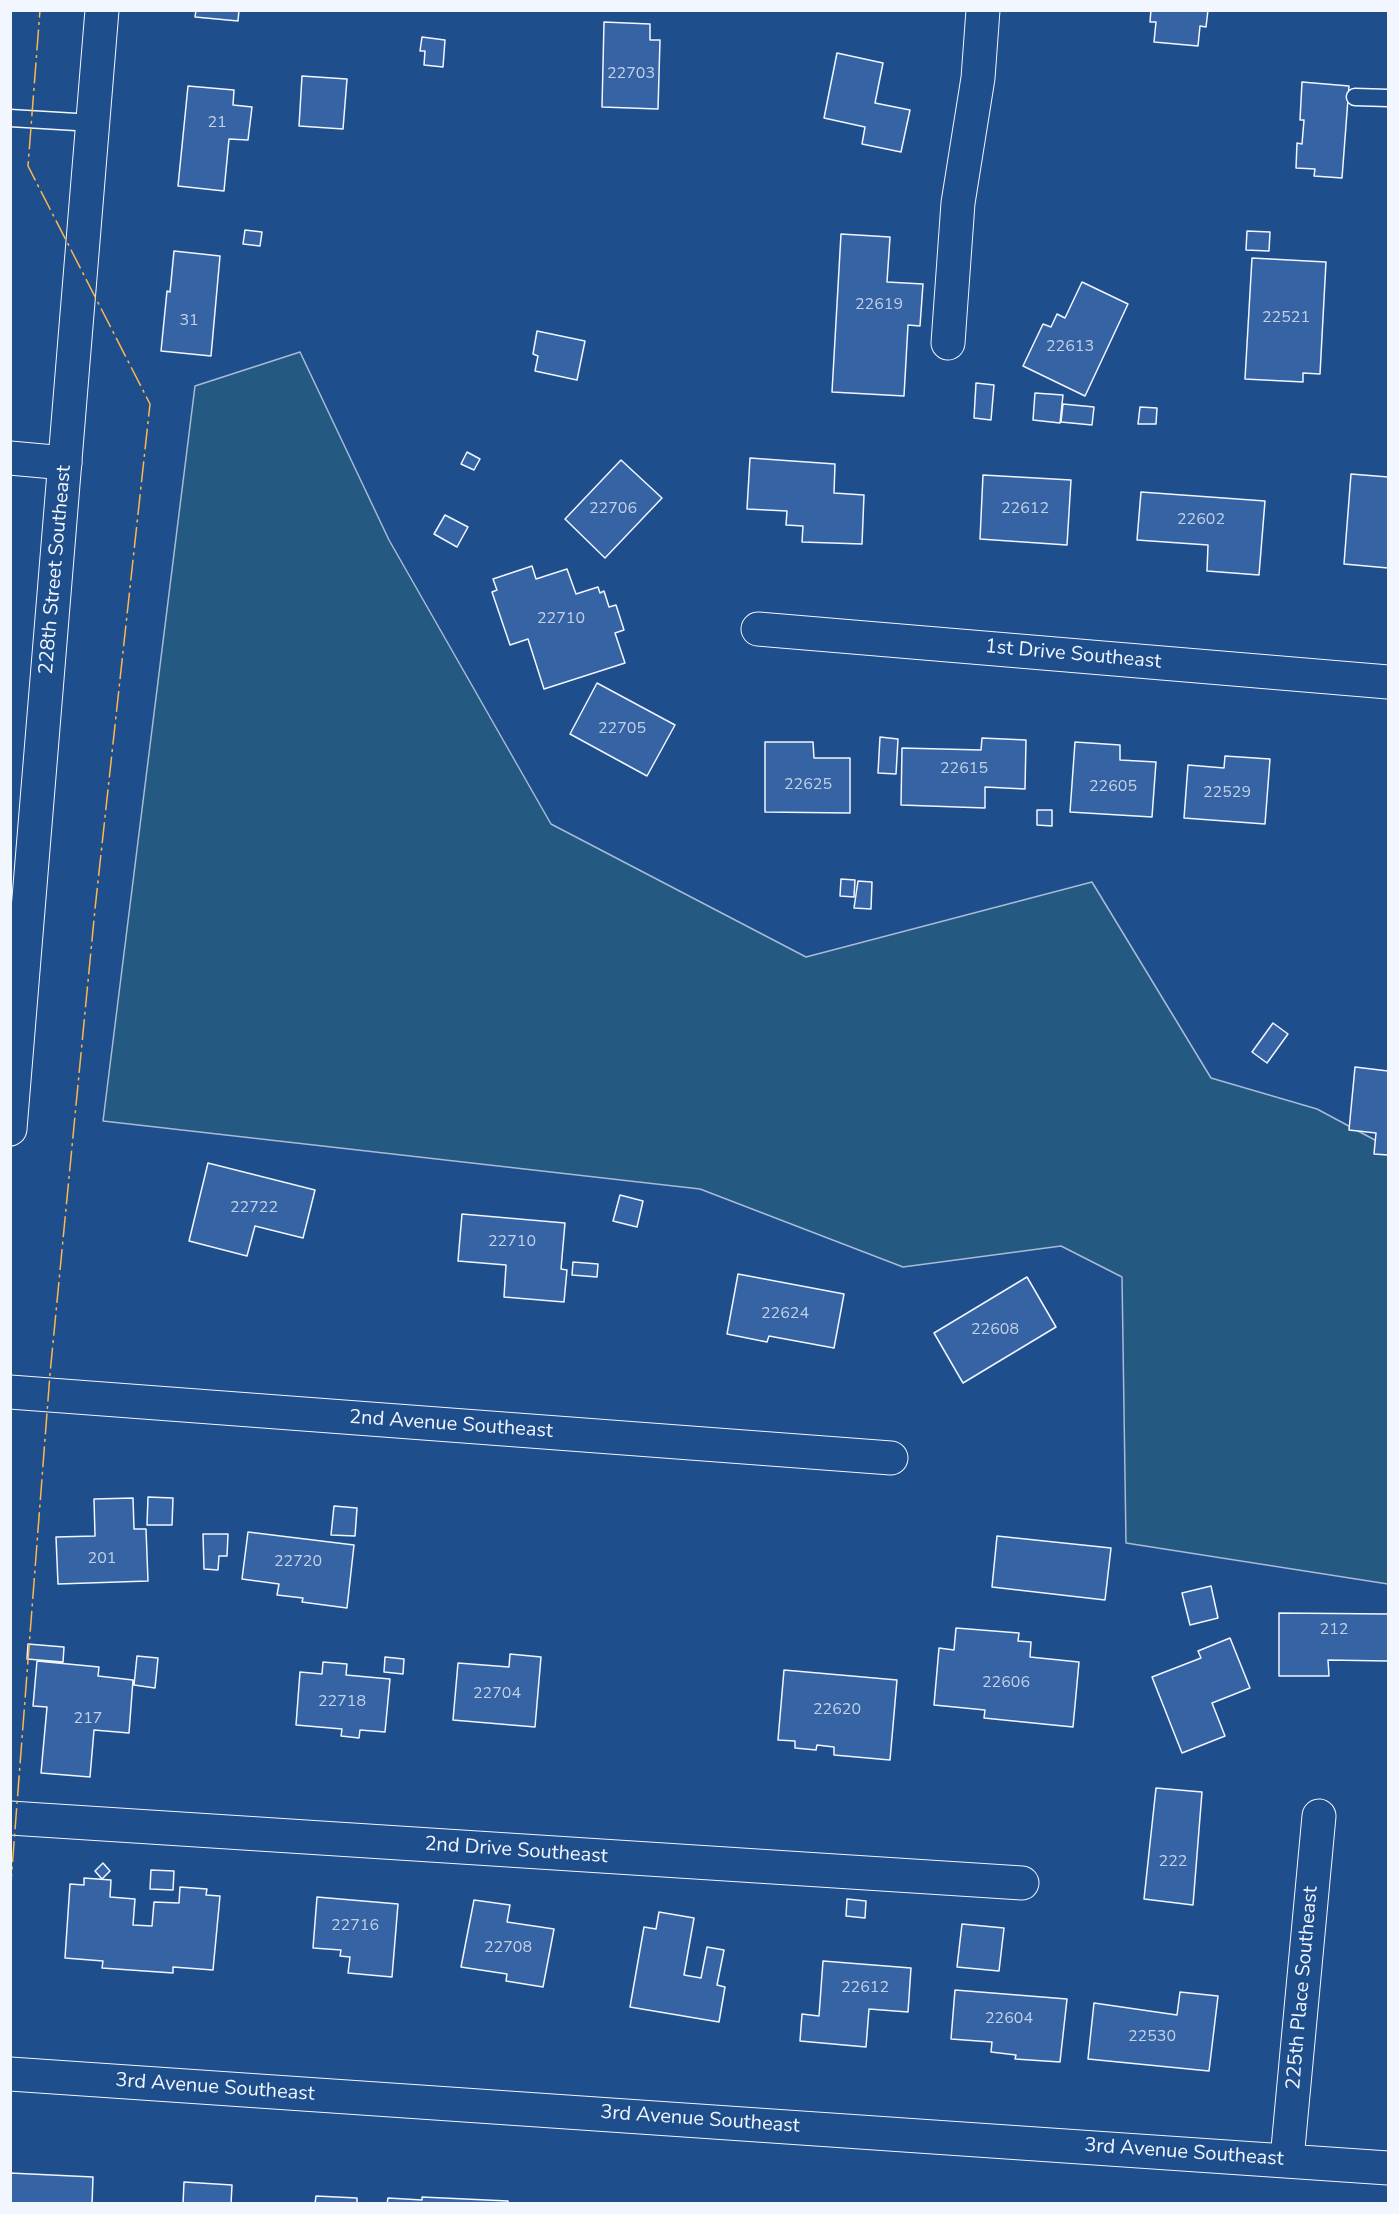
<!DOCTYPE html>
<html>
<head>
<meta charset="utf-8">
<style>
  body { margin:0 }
  #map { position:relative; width:1399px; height:2214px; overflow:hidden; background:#1f4e8c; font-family:"Nunito Sans",sans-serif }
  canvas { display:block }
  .frame { position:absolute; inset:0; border:12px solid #f2f6ff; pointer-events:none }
</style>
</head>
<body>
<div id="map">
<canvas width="1399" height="2214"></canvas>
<div class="frame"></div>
</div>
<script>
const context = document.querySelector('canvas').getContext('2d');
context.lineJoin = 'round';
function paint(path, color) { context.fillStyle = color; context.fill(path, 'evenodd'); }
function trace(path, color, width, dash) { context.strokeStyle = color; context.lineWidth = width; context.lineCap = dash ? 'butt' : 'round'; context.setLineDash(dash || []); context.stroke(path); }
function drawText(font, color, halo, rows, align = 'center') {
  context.font = font + ' "Nunito Sans",sans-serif'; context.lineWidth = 4.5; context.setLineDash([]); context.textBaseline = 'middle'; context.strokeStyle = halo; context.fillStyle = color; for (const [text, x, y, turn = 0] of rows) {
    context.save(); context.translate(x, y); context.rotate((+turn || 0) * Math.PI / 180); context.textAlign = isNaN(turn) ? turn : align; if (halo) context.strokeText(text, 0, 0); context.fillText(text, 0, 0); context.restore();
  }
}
const green = new Path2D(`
  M300 352 389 540 551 824 806 957 1092 882 1211 1078 1317 1109 1388 1147V1584L1126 1543 1122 1277 1061 1246 903 1267 700 1189 103 1121 195 386Z`);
paint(green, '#245a82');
trace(green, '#a8bbd7', 1.5);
const building = new Path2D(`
  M196 10H239L238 21 195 17Z
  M1151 10H1208L1206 27 1200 26 1198 46 1154 42 1156 22H1150Z
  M604 22 650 24V40H660L658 109 602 107Z
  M422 37 445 40 443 67 424 65 425 51H420Z
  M837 53 883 63 875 103 910 110 901 152 862 144 865 127 824 118Z
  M302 76 347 79 343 129 299 126Z
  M1302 82 1349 86 1342 178 1314 176 1315 169 1296 168 1297 143 1302 144 1304 120H1300Z
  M188 86 234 90 233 105 252 107 248 140 229 139 224 191 178 186Z
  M245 230 262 232 260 246 243 244Z
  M1247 231 1270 232 1269 251 1246 250Z
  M841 234 890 237 887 282 923 284 920 326 908 325 904 396 832 392Z
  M174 251 220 256 211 356 161 351 167 291 170 292Z
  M1252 258 1326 262 1320 374 1303 373V382L1245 379Z
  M1082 282 1128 304 1085 396 1023 366 1043 324 1051 327 1057 314 1065 318Z
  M537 331 585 341 577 380 535 371 538 356 533 354Z
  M976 383 994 385 991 420 974 418Z
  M1035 393 1063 395 1060 423 1033 420Z
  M1063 404 1094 407 1092 425 1061 422Z
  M1140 407 1157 408 1156 424H1138Z
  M467 452 480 459 474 470 461 464Z
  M750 458 835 464 834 493 864 495 862 544 802 542 803 526 786 525 787 511 747 509Z
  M621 460 662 498 605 558 565 519Z
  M1351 474 1388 477V568L1344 564Z
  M983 475 1071 480 1067 545 980 539Z
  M1141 492 1265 501 1259 575 1207 571 1208 545 1137 540Z
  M445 515 468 527 457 547 434 534Z
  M532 566 536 579 567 569 576 594 598 587 600 593 604 591 609 607 616 605 624 630 615 633 625 663 544 689 528 639 510 645 492 592 497 590 493 579Z
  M597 683 675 725 647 776 570 734Z
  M880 737 898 739 896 774 878 773Z
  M982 738 1026 740 1025 789 985 787V808L901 805 902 748 981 750Z
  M765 742H813L814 758H850V813L765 812Z
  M1075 742 1120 745V760L1156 762 1152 817 1070 812Z
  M1225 756 1270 759 1265 824 1184 818 1188 765 1224 768Z
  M1037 810H1052V826L1037 825Z
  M841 879 855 880 854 897 840 896Z
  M858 881 872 882 871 909 854 908Z
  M1273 1023 1288 1034 1267 1063 1252 1052Z
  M1355 1067 1388 1071V1155L1374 1154 1376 1133 1349 1130Z
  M208 1163 315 1190 303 1238 255 1226 247 1256 189 1241Z
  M620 1195 643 1201 637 1227 613 1221Z
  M462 1214 565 1223 561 1269 567 1270 564 1302 504 1297 506 1265 458 1261Z
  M573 1262 598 1264 597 1277 572 1275Z
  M738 1274 844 1294 834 1348 769 1336 767 1342 727 1334Z
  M1027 1277 1056 1327 963 1383 934 1333Z
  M148 1497 173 1498 172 1525H147Z
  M133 1498 134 1529H146L148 1581 58 1584 56 1537 95 1536 94 1499Z
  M334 1506 357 1508 355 1536 331 1535Z
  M248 1532 354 1545 347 1608 302 1602 303 1598 277 1595 279 1584 242 1579Z
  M203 1534H228L227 1556H219L218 1570 204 1569Z
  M997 1536 1111 1548 1105 1600 992 1587Z
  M1211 1586 1218 1618 1190 1625 1182 1593Z
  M1279 1613 1388 1614V1661L1328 1660 1329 1676H1279Z
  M956 1628 1019 1633 1018 1641 1031 1642 1030 1657 1079 1662 1073 1727 984 1718 985 1710 934 1705 939 1648 954 1650Z
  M1230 1638 1250 1688 1212 1703 1225 1736 1182 1753 1152 1677 1201 1658 1198 1651Z
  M28 1644 64 1647 63 1662 27 1659Z
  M510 1654 541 1657 535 1727 453 1720 458 1663 509 1667Z
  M137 1656 158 1658 155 1688 134 1685Z
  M385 1657 404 1659 403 1674 384 1672Z
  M37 1661 99 1667 98 1676 133 1680 129 1733 94 1730 90 1777 41 1773 47 1707 33 1706Z
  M323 1662 347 1664 346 1675 390 1679 385 1732 360 1730 359 1738 341 1736 342 1729 296 1725 300 1672 322 1674Z
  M784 1670 897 1680 890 1760 834 1755V1747L817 1745 816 1750 795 1748V1741L778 1740Z
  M1156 1788 1202 1792 1193 1905 1144 1899Z
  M103 1863 110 1871 102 1879 95 1871Z
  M151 1870 174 1871 173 1890 150 1889Z
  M84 1878 111 1880 110 1897 135 1899 133 1925 152 1926 154 1902 179 1903 180 1887 207 1889 206 1895 220 1896 213 1970 173 1967V1973L102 1968 103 1961 65 1958 70 1884 84 1885Z
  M317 1897 398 1904 392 1977 348 1973 350 1957 340 1956 341 1950 313 1948Z
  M847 1899 866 1901 865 1918 846 1916Z
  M474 1900 510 1905 507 1922 554 1929 543 1987 506 1981 507 1974 461 1967Z
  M659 1912 694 1918 684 1975 701 1978 707 1947 724 1950 717 1985 725 1987 719 2022 630 2007 644 1927 656 1929Z
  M962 1924 1004 1928 999 1971 957 1967Z
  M823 1961 911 1968 908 2012 869 2009 866 2047 800 2041 802 2014 819 2016Z
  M955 1990 1067 1999 1060 2062 1015 2059 1016 2055 991 2052 992 2042 951 2039Z
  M1180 1992 1218 1996 1209 2071 1088 2059 1094 2003 1177 2015Z
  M10 2173 93 2177 92 2204H10Z
  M184 2182 232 2185 231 2204H183Z
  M316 2196 357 2198V2204H315Z
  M422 2197 508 2201V2204H387L388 2198 422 2200Z`);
paint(building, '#3563a3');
trace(building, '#f2f6ff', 1.5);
const service = new Path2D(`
  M1355 97 1388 98
  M10 118 93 123`);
const minor = new Path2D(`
  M948 343 958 203 978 78 983 10
  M10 458 65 463
  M758 629 1388 682
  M10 1392 891 1458
  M10 1818 1022 1883
  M10 2074 1388 2168
  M1287 2159 1319 1816`);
const secondary = new Path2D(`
  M10 1129 102 10`);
trace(service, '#f2f6ff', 19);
trace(minor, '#f2f6ff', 35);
trace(secondary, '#f2f6ff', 35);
trace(service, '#1f4e8c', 16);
trace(minor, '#1f4e8c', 33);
trace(secondary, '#1f4e8c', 33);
trace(new Path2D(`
  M10 1895 50 1374 95 909 150 404 28 166 40 10`), '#ffb74d', 1.5, [21, 4.5, 3, 4.5]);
drawText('16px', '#c3d1e8', null, [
  ["22703",631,74],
  ["21",217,123],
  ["22619",879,305],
  ["22521",1286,318],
  ["31",189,321],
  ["22613",1070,347],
  ["22706",613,509],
  ["22612",1025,509],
  ["22602",1201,520],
  ["22710",561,619],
  ["22705",622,729],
  ["22615",964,769],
  ["22625",808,785],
  ["22605",1113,787],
  ["22529",1227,793],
  ["22722",254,1208],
  ["22710",512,1242],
  ["22624",785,1314],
  ["22608",995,1330],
  ["201",102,1559],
  ["22720",298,1562],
  ["212",1334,1630],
  ["22606",1006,1683],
  ["22704",497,1694],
  ["22718",342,1702],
  ["22620",837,1710],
  ["217",88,1719],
  ["222",1173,1862],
  ["22716",355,1926],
  ["22708",508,1948],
  ["22612",865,1988],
  ["22604",1009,2019],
  ["22530",1152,2037]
]);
drawText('20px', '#f2f6ff', '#1f4e8c', [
  ["228th Street Southeast",56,570,-85],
  ["1st Drive Southeast",1073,655,5],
  ["2nd Avenue Southeast",451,1425,4],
  ["2nd Drive Southeast",516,1851,4],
  ["225th Place Southeast",1303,1988,-85],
  ["3rd Avenue Southeast",215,2088,4],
  ["3rd Avenue Southeast",700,2120,4],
  ["3rd Avenue Southeast",1184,2153,4]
]);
</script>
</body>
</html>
